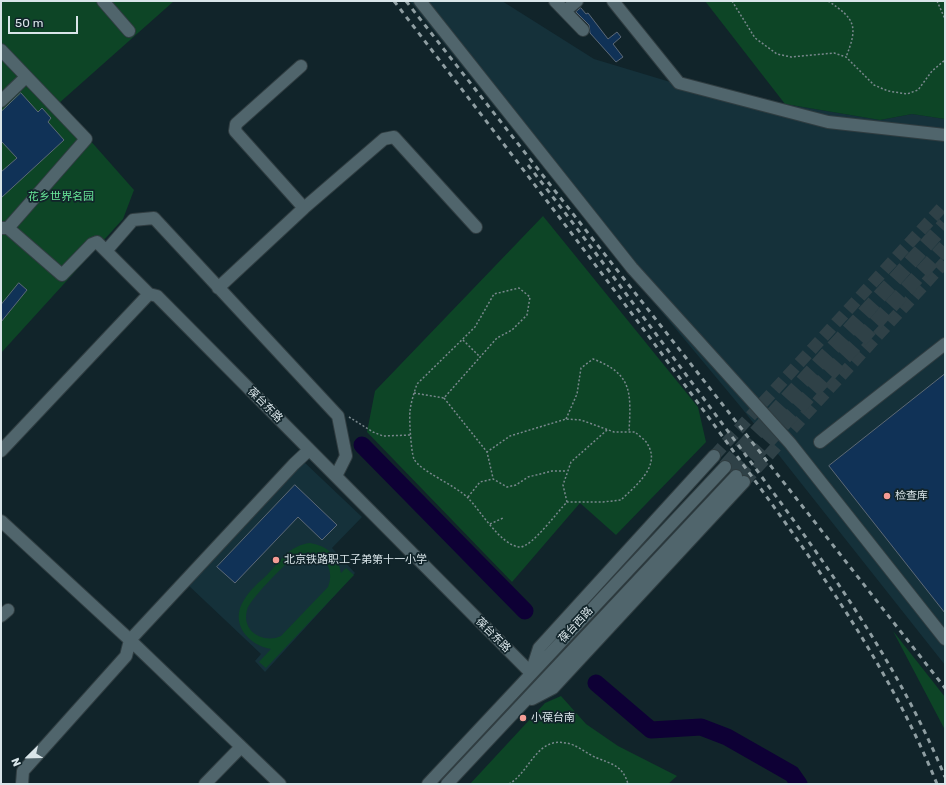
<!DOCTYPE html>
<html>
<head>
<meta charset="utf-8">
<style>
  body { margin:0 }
  #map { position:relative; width:946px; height:785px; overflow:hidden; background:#11242a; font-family:Rubik,sans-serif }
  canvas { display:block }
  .frame { position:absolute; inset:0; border:2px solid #d9e5e9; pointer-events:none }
  .north { position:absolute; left:8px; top:737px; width:40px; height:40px; -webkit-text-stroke:3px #11242a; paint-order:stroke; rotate:247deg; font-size:11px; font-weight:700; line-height:16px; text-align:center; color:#d9e5e9 }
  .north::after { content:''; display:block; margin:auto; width:14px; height:18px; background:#d9e5e9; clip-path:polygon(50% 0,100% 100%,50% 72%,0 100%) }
  .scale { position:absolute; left:8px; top:16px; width:70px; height:18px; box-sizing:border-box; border:2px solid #d9e5e9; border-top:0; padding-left:5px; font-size:12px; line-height:14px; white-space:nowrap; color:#d9e5e9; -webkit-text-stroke:3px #11242a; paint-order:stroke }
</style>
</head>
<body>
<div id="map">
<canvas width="946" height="785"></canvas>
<div class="frame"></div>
<div class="north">N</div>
<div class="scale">50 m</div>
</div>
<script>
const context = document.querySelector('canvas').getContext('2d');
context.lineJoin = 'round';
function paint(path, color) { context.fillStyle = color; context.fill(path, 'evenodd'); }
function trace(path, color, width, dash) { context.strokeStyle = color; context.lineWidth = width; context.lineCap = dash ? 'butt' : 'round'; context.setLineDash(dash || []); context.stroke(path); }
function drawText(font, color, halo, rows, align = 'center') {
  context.font = font + ' Rubik,"Noto Sans SC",sans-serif'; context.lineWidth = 3.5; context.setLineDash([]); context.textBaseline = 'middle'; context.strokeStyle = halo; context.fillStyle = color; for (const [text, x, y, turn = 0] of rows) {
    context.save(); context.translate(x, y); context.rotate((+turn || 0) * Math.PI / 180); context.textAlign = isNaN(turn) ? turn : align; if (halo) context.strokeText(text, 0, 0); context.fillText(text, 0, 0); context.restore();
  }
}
paint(new Path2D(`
  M410 1H502L594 59 720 97 785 104 880 120 912 114 945 119V665L740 406 605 244Z
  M303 461 362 517 332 548 355 573 265 672 255 661 261 654 187 584Z`), '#15313a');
paint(new Path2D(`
  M1 1H174L58 104 134 190 123 219 1 353Z
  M705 1H945V119L912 114 880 120 785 104Z
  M543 216 698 407 706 442 616 535 580 503 512 582 367 432 375 391Z
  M310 543C328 546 338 556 341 573L346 568 354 575 266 668 259 662 271 649C248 645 229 623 244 600 250 590 259 582 267 575 280 561 290 545 310 543ZM306 553C325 554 335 570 328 587L281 636C264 644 241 632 247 610 249 600 285 564 294 557 298 555 302 554 306 553Z
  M893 631 945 697V730Z
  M561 696 586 724 618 746 677 776 668 784H470L545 703Z`), '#0d4526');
trace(new Path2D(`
  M362 445 525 611
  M596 683 651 730 701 727 727 737 792 774 799 784`), '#0e0035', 17);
const building = new Path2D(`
  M581 8 586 14 588 13 608 39 617 32 621 37 613 44 623 57 616 62 590 33 589 25 576 12Z
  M21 93 38 112 42 108 51 118 48 122 64 140 1 198V172L17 158 1 141V112Z
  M19 283 27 290 1 322V305Z
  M945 374V613L829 466Z
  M295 485 337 525 322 540 298 517 235 583 217 567Z`);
paint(building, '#103257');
trace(building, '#5c6977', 1);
trace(new Path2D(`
  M714 456 945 204
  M744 482 945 262`), '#2f4147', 12, [12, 6]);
trace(new Path2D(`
  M725 467 945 224
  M736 476 945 247`), '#2f4147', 15, [15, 8]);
const minor = new Path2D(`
  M103 1 129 31
  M420 1 632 268 790 443 945 639
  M555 1 583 30
  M613 1 679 83 828 122 945 135
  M565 11 577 1
  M1 50 86 139 8 228
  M301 66 236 124 235 131 304 208
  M1 101 26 77
  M1 228H8L62 275 92 244 97 242 149 294
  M106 251 133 220 154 218 338 416 346 456 336 476
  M218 288 304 208 384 139 394 137 476 227
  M820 442 945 344
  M1 451 149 294 157 296 531 673 539 648 714 456
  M1 521 130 640 126 656 23 771 22 784
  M1 616 8 610
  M532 699 553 688 744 482
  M205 784 241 747
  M280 784 130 640 294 464 309 450
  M428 784 725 467
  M447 784 736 476`);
trace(minor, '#303d41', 14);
trace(new Path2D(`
  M732 1 755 38 777 54 791 57 834 53 846 57 874 85 888 91 907 94 918 90 932 71 945 60
  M828 1C856 19 858 27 846 57
  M937 1 945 19
  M463 340 480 357
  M414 393 444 398 497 338 512 330 527 315 530 297 519 288 494 294 475 327 417 384C414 393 411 402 410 411 409 418 411 452 414 459 420 471 455 485 468 498 480 510 501 546 520 547 532 547 558 511 567 502H603L621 500C634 487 661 467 648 445 646 440 639 436 635 432H614L581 420 566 419 510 436 487 452
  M444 398 487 452 493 478
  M349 417 373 432 383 436 411 435
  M566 419 577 394 581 368 593 359C633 374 631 393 629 432
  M468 497 480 482 493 479 507 487 516 485 528 477 552 471H567
  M567 502 563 485 571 462 607 430
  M490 524 503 518
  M509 784C530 772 536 737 566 743 576 744 587 754 597 758 612 764 623 766 628 784`), '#79888d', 1.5, [2, 2]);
trace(minor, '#50656c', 12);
trace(new Path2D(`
  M394 1C501 140 608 280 712 422 796 537 883 651 937 784
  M406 1 945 688
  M528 165C597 253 663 344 730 434 810 542 893 651 945 777`), '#8f9ea2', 3, [5, 5]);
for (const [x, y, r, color] of [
  [887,496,4,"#f59c95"],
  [276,560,4,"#f59c95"],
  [523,718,4,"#f59c95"]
]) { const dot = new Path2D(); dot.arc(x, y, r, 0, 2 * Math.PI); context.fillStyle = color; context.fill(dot); trace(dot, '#11242a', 1.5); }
drawText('11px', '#68e799', '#11242a', [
  ["花乡世界名园",61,197]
]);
drawText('11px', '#d9e5e9', '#11242a', [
  ["葆台东路",265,405,45],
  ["葆台西路",576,625,-47],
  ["葆台东路",493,635,45]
]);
drawText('11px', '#d9e5e9', '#11242a', [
  ["检查库",895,496],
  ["北京铁路职工子弟第十一小学",284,560],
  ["小葆台南",531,718]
], 'left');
</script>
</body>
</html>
